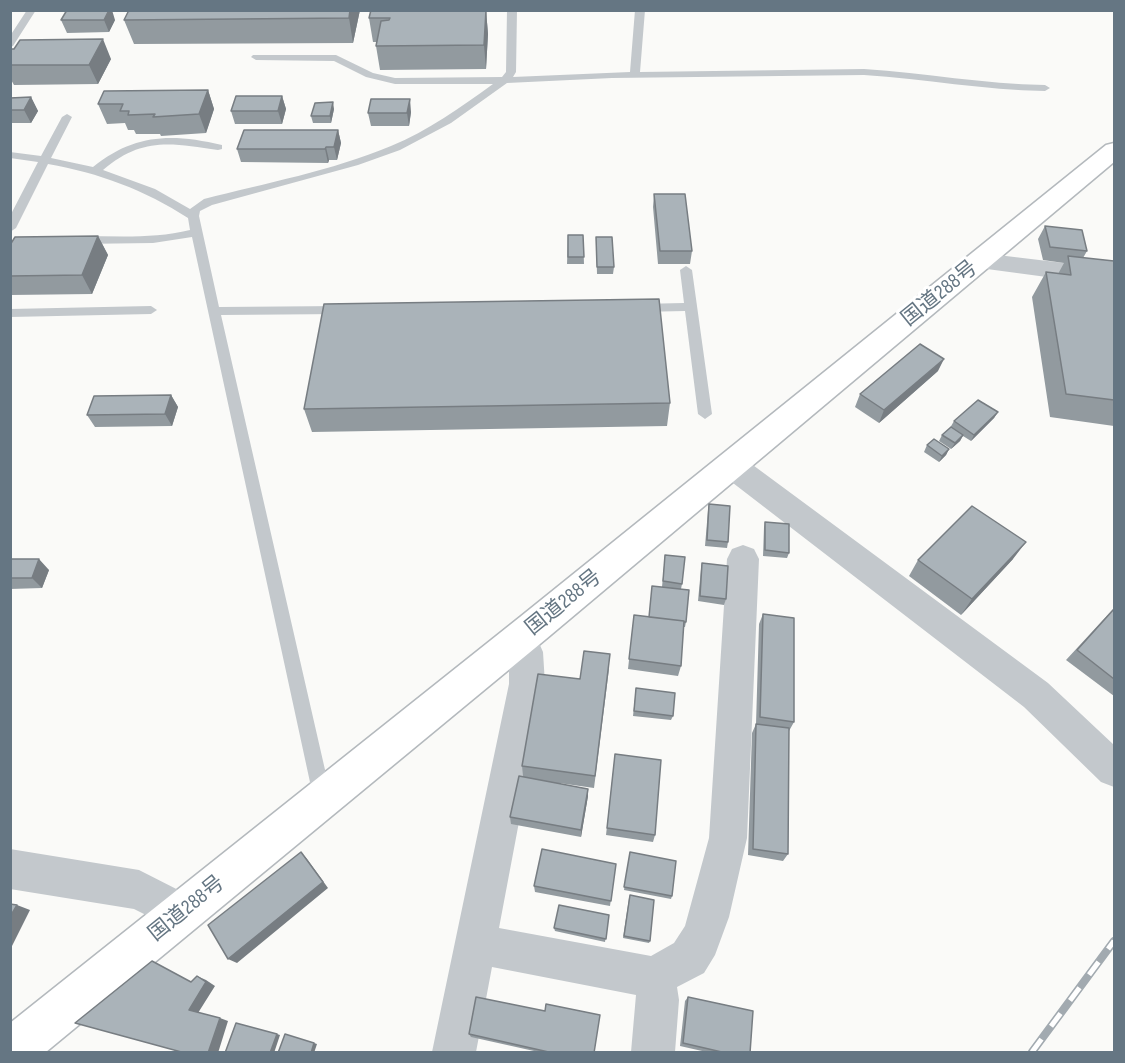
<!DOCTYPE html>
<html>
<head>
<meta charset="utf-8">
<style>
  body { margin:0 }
  #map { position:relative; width:1125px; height:1063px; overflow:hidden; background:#fafaf8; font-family:"Sofia Sans Condensed",sans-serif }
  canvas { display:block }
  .frame { position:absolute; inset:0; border:12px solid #657683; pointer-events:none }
</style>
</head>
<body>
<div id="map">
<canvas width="1125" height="1063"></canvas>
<div class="frame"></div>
</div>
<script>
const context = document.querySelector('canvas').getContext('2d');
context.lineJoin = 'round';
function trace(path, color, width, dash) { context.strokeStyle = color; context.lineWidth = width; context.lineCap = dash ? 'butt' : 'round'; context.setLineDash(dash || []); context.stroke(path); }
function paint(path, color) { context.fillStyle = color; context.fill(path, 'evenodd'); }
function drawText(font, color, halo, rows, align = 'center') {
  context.font = font + ' "Sofia Sans Condensed","Noto Sans JP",sans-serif'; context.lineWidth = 6; context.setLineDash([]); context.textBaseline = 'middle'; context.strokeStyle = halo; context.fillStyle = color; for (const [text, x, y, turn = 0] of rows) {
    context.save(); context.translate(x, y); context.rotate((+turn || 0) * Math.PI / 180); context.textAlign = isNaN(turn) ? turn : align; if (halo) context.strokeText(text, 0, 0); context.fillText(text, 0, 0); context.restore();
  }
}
const trunk = new Path2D(`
  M1114 143V162L546 639 46 1052H10V1023L520 617 1106 145Z`);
trace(trunk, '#b4b9bd', 3);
paint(new Path2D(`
  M27 10H36L13 46 10 47V36Z
  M507 10H517L516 72 513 77 630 72 635 10H645L640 72 864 69C925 73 984 84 1045 85L1050 88 1045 91C984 90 925 79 864 75L612 78 507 83 451 123 400 150 358 165 212 205 200 211 199 216 219 307 342 306 348 310 342 314 221 315 331 796 328 802 322 805 316 802 313 796 192 237 153 243 79 244 73 240 79 236C116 236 154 239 190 230L188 218C145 190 99 173 48 164L16 228 10 232V216L38 162 10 158V152L41 156 62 117 67 114 72 117 51 158 93 167C134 134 171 133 222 145V149L218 150C170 143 142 137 103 170L155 189 190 209 204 199C266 183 331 171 391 146 428 131 461 107 493 84H395L366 77 334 61 256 60 251 57 253 55H336L373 73 395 78 502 77 506 72Z
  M686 266 692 270 712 414 705 419 698 414 685 311 639 312 633 308 639 304 684 303 680 270Z
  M151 306 157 310 151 314 10 317V309Z`), '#c3c8cc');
paint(new Path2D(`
  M981 253 1114 269V286L972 267 968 261 972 255Z
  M731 453 742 457 1048 683 1114 745V787L1101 782 1024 707 720 473 716 465 720 457Z
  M743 545 754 549 759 559 747 838 729 917 715 955 704 973 677 987 679 1000 675 1052H631L636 995 492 967 476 1052H432L509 684V652L503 638 508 627 520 623 532 627 543 652 545 684 499 928 651 956 674 943 685 926 709 838 727 559 732 549Z
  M10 849 139 870 196 899 202 913 196 927 182 933 134 909 10 889Z`), '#c3c8cc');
paint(trunk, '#fff');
const rail = new Path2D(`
  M1032 1052 1114 941`);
trace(rail, '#a2aab0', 8);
trace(rail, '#fff', 5, [16]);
paint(new Path2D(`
  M67 10 115 20 109 32 67 33 61 20Z
  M129 10H360L353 43 134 44 124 20Z
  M486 10 488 34 486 69 380 70 376 46V42H373L369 18Z
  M10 49 111 59 98 84 14 85 10 78Z
  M208 90 214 109 206 133 161 136 160 134H136L134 130H128L125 123 107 124 98 104Z
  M282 96 286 109 282 124H235L231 111Z
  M31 97 38 111 31 123H10V98Z
  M334 109 331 123H313L311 116Z
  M411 112 409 126H371L368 113Z
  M338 130 341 143 337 160H329L328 163 241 162 237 149Z
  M654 194 692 251 690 264H658L653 207Z
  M1045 226 1087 251 1083 258 1114 261V426L1050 417 1032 297 1046 272 1058 274 1064 263 1043 260 1038 239Z
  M568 235H583L584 264H567Z
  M98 236 108 255 92 294 10 295V245Z
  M596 237 614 267 613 274H597Z
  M938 371 879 423 855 407 860 394Z
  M171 395 178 407 172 426 95 427 87 415Z
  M670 403 667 426 312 432 304 409Z
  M998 412 994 418 971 441 963 436 960 441 951 449 939 441 942 435 950 428 954 421Z
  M927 445 949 449 946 455 939 462 924 452Z
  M709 504 728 542 727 548 705 546 708 510Z
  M765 522 789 553 787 558 763 556 764 527Z
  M665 555 682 584 681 589 686 622 685 627H683L681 666 678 676 628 669 634 615 649 617 662 587Z
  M10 559 49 570 42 588 10 589Z
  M1013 559 961 615 909 576 918 560Z
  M702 563 726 599 724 605 698 601 701 569Z
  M1114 608V696L1066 660Z
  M763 614 794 722 789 731 788 854 783 861 748 855 752 733 756 724 759 624Z
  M609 669 594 788 559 783 588 796 581 837 511 824 510 817 523 776 522 766 580 679Z
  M636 688 673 716 671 720 633 716Z
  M615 754 655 835 653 842 606 835Z
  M630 852 672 896 671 899 624 890Z
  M616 864 610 906 535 892 534 886Z
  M629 898 650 941 649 943 623 938Z
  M609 915 605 942 555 931 554 928Z
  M688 997 750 1053H711L680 1046 685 1001Z
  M469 1034 594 1053H543L471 1037Z`), '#929a9f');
paint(new Path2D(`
  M109 10H112L115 20 109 32 104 20Z
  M350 10H360L353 43 349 18Z
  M486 10 488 34 486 69 484 45Z
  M103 39 111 59 98 84 89 65Z
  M208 90 214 109 206 133 199 114Z
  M282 96 286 109 282 124 278 111Z
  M31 97 38 111 31 123 24 110Z
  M410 99 411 112 409 126 407 113Z
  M333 102 334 109 331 123 330 116Z
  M338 130 341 143 337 160 334 147Z
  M326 147 329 160 328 163 325 149Z
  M98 236 108 255 92 294 82 275Z
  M944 359 938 371 879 423 884 410Z
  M171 395 178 407 172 426 165 414Z
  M998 412 994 418 971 441 974 435Z
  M963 435 960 441 951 449 955 443Z
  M949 449 946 455 939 462 942 456Z
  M1026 542 1013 559 961 615 972 599Z
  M39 559 49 570 42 588 32 578Z
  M588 789V796L581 837V830Z
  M301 852 307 859 328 888 237 963 228 959Z
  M17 905 30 910 10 950V917Z
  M197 976 206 980 215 986 198 1013 189 1010Z
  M220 1018 228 1021 218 1053H208Z
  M277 1034 280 1035 274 1053H270Z
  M314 1043 317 1044 314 1053H311Z`), '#777d82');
const building = new Path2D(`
  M67 10H109L104 20H61Z
  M129 10H350L349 18 124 20Z
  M371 10H486L484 45 376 46 381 21 389 20 390 18H369Z
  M103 39 89 65H10V49H14L20 40Z
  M208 90 199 114 153 117 155 114 128 115 129 111H120L123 104H98L104 91Z
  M236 96H282L278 111H231Z
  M31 97 24 110H10V98Z
  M371 99H410L407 113H368Z
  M333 102 330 116H311L315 103Z
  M244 130H338L334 147H326L325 149H237Z
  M654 194H685L692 251H660Z
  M1045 226 1082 230 1087 251 1050 247Z
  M568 235H583L584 257H568Z
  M98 236 82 275 10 276V245L15 237Z
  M596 237H612L614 267H597Z
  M1068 256 1114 261V400L1066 394 1046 272 1071 275Z
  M659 299 670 403 304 409 324 304Z
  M920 344 944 359 884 410 860 394Z
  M171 395 165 414 87 415 94 396Z
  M978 400 998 412 974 435 954 421Z
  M951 427 963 435 955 443 942 435Z
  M934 439 949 449 942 456 927 445Z
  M709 504 730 506 728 542 707 540Z
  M972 506 1026 542 972 599 918 560Z
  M765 522 789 524V553L765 550Z
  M665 555 685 557 682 584 663 581Z
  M10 559H39L32 578H10Z
  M702 563 728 566 726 599 700 596Z
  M652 586 689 590 686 622H684V621L649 617Z
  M1114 609V679L1077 650Z
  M763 614 794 618V722L760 717Z
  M634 615 684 621 681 666 629 659Z
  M584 651 610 654 595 776 522 766 538 674 580 679Z
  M636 688 675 693 673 716 634 711Z
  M756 724 789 728 788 854 753 849Z
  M615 754 661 760 655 835 607 828Z
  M519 776 588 789 581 830 510 817Z
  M542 849 616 864 611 901 534 886Z
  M301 852 323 882 228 959 208 925Z
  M630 852 676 861 672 896 624 887Z
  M630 895 654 900 650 941 624 936Z
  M10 904 17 905 10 917Z
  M559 905 609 915 606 939 554 928Z
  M152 961 191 982 197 976 206 982 189 1010 220 1018 208 1053H185L75 1023Z
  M476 997 545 1011 546 1004 600 1015 594 1053H553L469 1034Z
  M688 997 753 1011 750 1053H726L683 1043Z
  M236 1023 277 1034 270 1053H225Z
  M285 1034 314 1043 311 1053H278Z`);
paint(building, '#aab3b9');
trace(building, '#777d82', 1.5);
drawText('21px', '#657683', '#fff', [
  ["国道288号",940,294,-39],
  ["国道288号",564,603,-39],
  ["国道288号",187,909,-39]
]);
</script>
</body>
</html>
